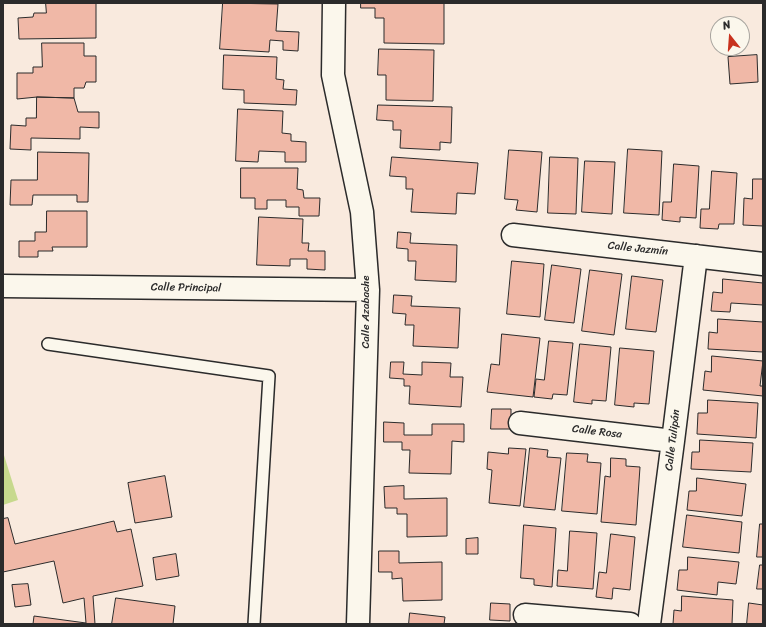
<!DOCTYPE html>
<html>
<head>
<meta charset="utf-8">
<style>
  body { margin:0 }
  #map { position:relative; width:766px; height:627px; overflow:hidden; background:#f9eade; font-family:Sriracha,sans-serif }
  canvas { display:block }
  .frame { position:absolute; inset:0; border:4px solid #2b2b2b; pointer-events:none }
  .north { position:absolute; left:710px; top:16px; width:40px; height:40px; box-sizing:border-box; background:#fbf7ec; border:1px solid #a8a59f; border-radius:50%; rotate:343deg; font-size:11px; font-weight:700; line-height:16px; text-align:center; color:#2b2b2b }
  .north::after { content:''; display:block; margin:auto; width:14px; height:18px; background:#c8321e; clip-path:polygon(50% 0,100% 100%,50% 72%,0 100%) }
</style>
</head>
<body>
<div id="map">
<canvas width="766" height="627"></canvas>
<div class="frame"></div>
<div class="north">N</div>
</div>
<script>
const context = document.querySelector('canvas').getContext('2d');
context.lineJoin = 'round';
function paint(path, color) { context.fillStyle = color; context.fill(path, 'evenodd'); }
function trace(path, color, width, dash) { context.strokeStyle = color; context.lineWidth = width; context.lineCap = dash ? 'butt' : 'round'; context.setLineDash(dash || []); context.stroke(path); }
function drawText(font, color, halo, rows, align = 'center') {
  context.font = font + ' Sriracha,sans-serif'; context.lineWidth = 3; context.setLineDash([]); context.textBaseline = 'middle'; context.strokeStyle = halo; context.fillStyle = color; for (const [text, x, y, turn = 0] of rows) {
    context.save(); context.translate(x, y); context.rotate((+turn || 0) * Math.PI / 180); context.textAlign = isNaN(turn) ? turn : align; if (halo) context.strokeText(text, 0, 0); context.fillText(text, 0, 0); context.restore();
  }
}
paint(new Path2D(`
  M3 452 18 500 3 505Z`), '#c7d98d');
const building = new Path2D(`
  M46 3H96V38L19 39 18 18 33 17 34 13H46Z
  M223 3 278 4 276 31 299 32 298 51 283 50V41L270 40 269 52 220 49Z
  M361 3H444V44L384 43V18H375V8H361Z
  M42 43H84V56H96V82H86L84 88H74V98L37 97 17 99V73H33V67H42Z
  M379 49 434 50 433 101 386 100V75H378Z
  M224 55 277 57 276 79 284 80 283 89 297 90 296 105 244 103V90L223 89Z
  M757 55 758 82 730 84 728 57Z
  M37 97 74 98 78 112H99V128L80 127V139L31 138V150L10 149 11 125 26 126V118H36Z
  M378 105 452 107 451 143 440 142V150L400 148 401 130H393V121L377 120Z
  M238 109 283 111 282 133 291 134V141L306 142V162H285V152L259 151 258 162 236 161Z
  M628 149 662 151 659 215 624 213Z
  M509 150 542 152 537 212 516 210 518 200 505 199Z
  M38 152 89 153 88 202H77V195H33L32 205H10L11 180H37Z
  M392 157 478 163 475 194 457 193 456 214 411 212 413 189H406V177L390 176Z
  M550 157 578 158 576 214 548 213Z
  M585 161 615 162 612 214 582 212Z
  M674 164 699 166 696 218 680 217V222L662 220 663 202H671Z
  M241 168H298L297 189 303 190 304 198H320L319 216H299V207H286V200H267V209H255V198H241Z
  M712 171 737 173 734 224H719L718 229 700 228 701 209H709Z
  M753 179H763V226L743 225 744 198 752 199Z
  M47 211H87V247H52L53 251H38V257H19V241H35V232H46Z
  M259 217 303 219 302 243H309L308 251H325V270L307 269V259H290V266L257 265Z
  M398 232 411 233 410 243 457 245 456 282 415 280 416 261H408V249L397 248Z
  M512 261 544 264 540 317 507 314Z
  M552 265 581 269 574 323 545 320Z
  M590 270 622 274 614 335 582 331Z
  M632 276 663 280 656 332 626 329Z
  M723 279 763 283V305L731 303 730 312 711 311 713 292 722 293Z
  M394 295 412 296 411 306 460 308 458 348 413 346 414 325H405L406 314 393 313Z
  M718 319 763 322V352L708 349 709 332 717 333Z
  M502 334 540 338 533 397 487 392 491 364 499 365Z
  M549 341 573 343 567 395 553 394 552 399 534 397 536 379 544 380Z
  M580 344 611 347 606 401 592 400V404L574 402Z
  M620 348 654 351 649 404 634 403V407L615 405Z
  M712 356 763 361 760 386H763V396L703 390 705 371 711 372Z
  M391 362H404L403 374 422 375V362L451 363 450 377H463L461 407 409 404 410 386H404V379L390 378Z
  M708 400 758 403 756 438 697 434 698 413H707Z
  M492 409H511V429H491Z
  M384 422 404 423V435H432V424H464V442L452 441 451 474 409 473 410 450H402V442H384Z
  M700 440 753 443 751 472 691 469 692 452H699Z
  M509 448 526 449 520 506 489 503 492 470 487 469 488 452 508 454Z
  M530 448 548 450 547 457 561 458 555 510 524 507Z
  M567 453 588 454 587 462 601 463 597 514 562 511Z
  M611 458 626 459V466L640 467 636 525 601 522 605 476 610 477Z
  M165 476 172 517 135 523 128 483Z
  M697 478 746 484 742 516 687 510 689 491H696Z
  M404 486V499L447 498V536L407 537V514H397V508H385L384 487Z
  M687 515 742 522 739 553 683 547Z
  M8 518 15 544 114 521 117 532 131 529 143 586 93 596 95 624H33L34 616 86 623 84 598 63 603 54 561 3 572V519Z
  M760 524H763V557H757Z
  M524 525 556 528 552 587 534 585V579L521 578Z
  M570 531 597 533 593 589 557 586 558 570 567 571Z
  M611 534 635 537 630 590 613 588 612 599 596 597 599 572 606 573Z
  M478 538V554H466V539Z
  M379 551H399V563L442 562V600L403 601 402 578 392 579V572H379Z
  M176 554 179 576 156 580 153 558Z
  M688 557 739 562 736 584 718 582 717 595 677 590 679 570H687Z
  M760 565H763V589H757Z
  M28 584 31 605 15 607 12 585Z
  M682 596 733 600 732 624H673L674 610 681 611Z
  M116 598 175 606 173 624H112Z
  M491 603 510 604V621L490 620Z
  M749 603 763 605V624H747Z
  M410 613 445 617 444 624H409Z`);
paint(building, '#f0b8a7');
trace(building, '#2b2b2b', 1);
const lane = new Path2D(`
  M48 344 269 376 254 624`);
const street = new Path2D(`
  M334 3 333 75 362 212 368 290 358 624
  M513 235 763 264
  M3 286 368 290
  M520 423 673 441
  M525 615 630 624
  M649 624 673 441 696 256`);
trace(lane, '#2b2b2b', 14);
trace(street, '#2b2b2b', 25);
trace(lane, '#fbf7ec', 11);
trace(street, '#fbf7ec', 22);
drawText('11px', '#2b2b2b', '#fbf7ec', [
  ["Calle Jazmín",638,249,6],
  ["Calle Principal",186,288,1],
  ["Calle Azabache",366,312,-90],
  ["Calle Rosa",597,432,7],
  ["Calle Tulipán",673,440,-83]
]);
</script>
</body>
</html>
